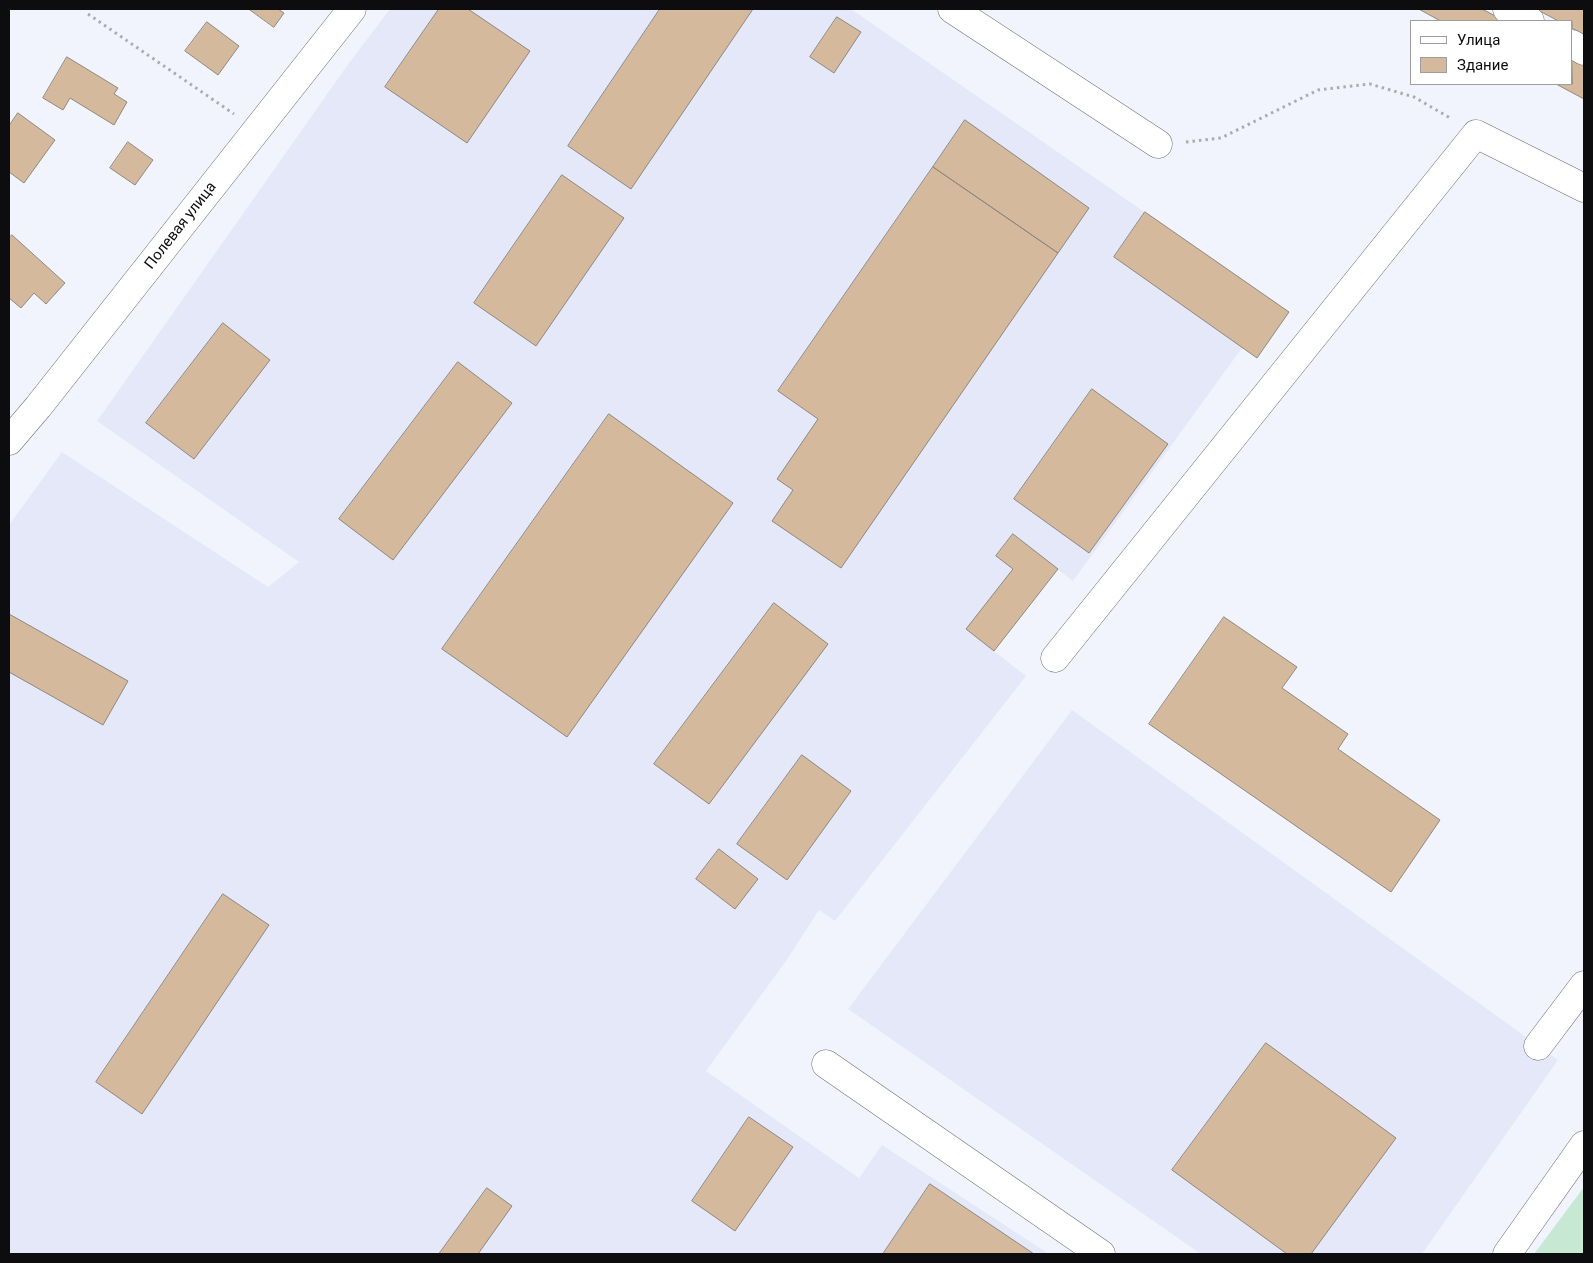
<!DOCTYPE html>
<html>
<head>
<meta charset="utf-8">
<style>
  body { margin:0 }
  #map { position:relative; width:1593px; height:1263px; overflow:hidden; background:#f2f4fd; font-family:Roboto,sans-serif }
  canvas { display:block }
  .frame { position:absolute; inset:0; border:10px solid #0d0d10; pointer-events:none }
  .legend { position:absolute; left:1410px; top:20px; width:162px; height:65px; box-sizing:border-box; background:#fff; border:1px solid #9e9e9f; margin:0; padding:6px 9px; list-style:none; font-size:15px; color:#0d0d10 }
  .legend li { display:flex; align-items:center; gap:10px; height:25px }
  .legend b { width:25px; border:1px solid #9e9e9f }
</style>
</head>
<body>
<div id="map">
<canvas width="1593" height="1263"></canvas>
<div class="frame"></div>
<ul class="legend">
<li><b style="height:6px;background:#fff"></b>Улица</li>
<li><b style="height:14px;background:#d4b99c"></b>Здание</li>
</ul>
</div>
<script>
const context = document.querySelector('canvas').getContext('2d');
context.lineJoin = 'round';
function paint(path, color) { context.fillStyle = color; context.fill(path, 'evenodd'); }
function trace(path, color, width, dash) { context.strokeStyle = color; context.lineWidth = width; context.lineCap = dash ? 'butt' : 'round'; context.setLineDash(dash || []); context.stroke(path); }
function drawText(font, color, halo, rows, align = 'center') {
  context.font = font + ' Roboto,sans-serif'; context.lineWidth = 4; context.setLineDash([]); context.textBaseline = 'middle'; context.strokeStyle = halo; context.fillStyle = color; for (const [text, x, y, turn = 0] of rows) {
    context.save(); context.translate(x, y); context.rotate((+turn || 0) * Math.PI / 180); context.textAlign = isNaN(turn) ? turn : align; if (halo) context.strokeText(text, 0, 0); context.fillText(text, 0, 0); context.restore();
  }
}
paint(new Path2D(`
  M390 9H851L1289 312 1257 358 1242 348 1073 581 1057 569 994 651 1026 676 835 921 819 910 786 961 706 1071 859 1178 882 1145 1049 1254H9V525L62 452 268 587 299 562 97 421 349 63Z
  M1072 710 1558 1060 1422 1254H1201L848 1009Z`), '#e5e8f8');
paint(new Path2D(`
  M1584 1187V1254H1534Z`), '#c7e9d3');
const building = new Path2D(`
  M249 9H278L284 13 274 27Z
  M439 9H468L530 51 467 143 385 87Z
  M660 9H753L631 189 568 146Z
  M1419 9H1482L1505 21H1441Z
  M1536 9H1584V35L1572 28V21H1559Z
  M837 17 861 32 834 73 810 57Z
  M207 22 239 46 218 75 185 51Z
  M67 57 118 88 114 94 127 102 114 125 70 98 63 110 43 98Z
  M1572 58 1584 65V99L1556 84H1572Z
  M18 113 55 140 24 183 9 172V126Z
  M965 120 1089 208 1058 253 933 167Z
  M128 142 153 160 135 185 110 168Z
  M933 167 1058 253 841 568 772 521 793 490 777 479 818 419 778 391Z
  M562 175 624 218 536 346 474 303Z
  M1145 212 1289 312 1257 358 1114 257Z
  M12 235 65 283 46 304 34 293 21 308 9 298V238Z
  M223 323 270 360 194 459 146 423Z
  M458 362 512 403 393 560 339 519Z
  M1092 389 1168 444 1089 553 1014 499Z
  M609 414 733 503 567 737 442 649Z
  M1013 534 1058 569 994 651 966 629 1013 569 996 556Z
  M774 603 828 644 709 804 654 764Z
  M9 614 128 681 103 725 9 672Z
  M1224 617 1297 667 1282 688 1348 734 1338 749 1440 820 1391 892 1149 724Z
  M802 755 851 791 787 880 737 844Z
  M719 849 758 879 735 909 696 879Z
  M223 894 269 925 142 1114 96 1082Z
  M1266 1043 1396 1138 1311 1254H1287L1172 1170Z
  M749 1117 793 1147 735 1231 692 1201Z
  M930 1184 1034 1254H883Z
  M487 1188 512 1206 478 1254H439Z`);
paint(building, '#d4b99c');
trace(building, '#8e8881', 1);
const minor = new Path2D(`
  M952 9 1158 144
  M1507 9 1530 21
  M1572 44 1584 51
  M9 441 38 407 352 9
  M1055 658 1476 134 1584 188
  M1538 1046 1584 985
  M826 1064 1101 1254
  M1507 1254 1584 1145`);
trace(minor, '#6d6e76', 29);
trace(new Path2D(`
  M88 14 234 114
  M1186 142 1221 138 1318 90 1370 84 1414 97 1452 119`), '#aaacb3', 3, [2.5, 4]);
trace(minor, '#fff', 28);
drawText('15px', '#0d0d10', '#fff', [
  ["Полевая улица",181,226,-52]
]);
</script>
</body>
</html>
